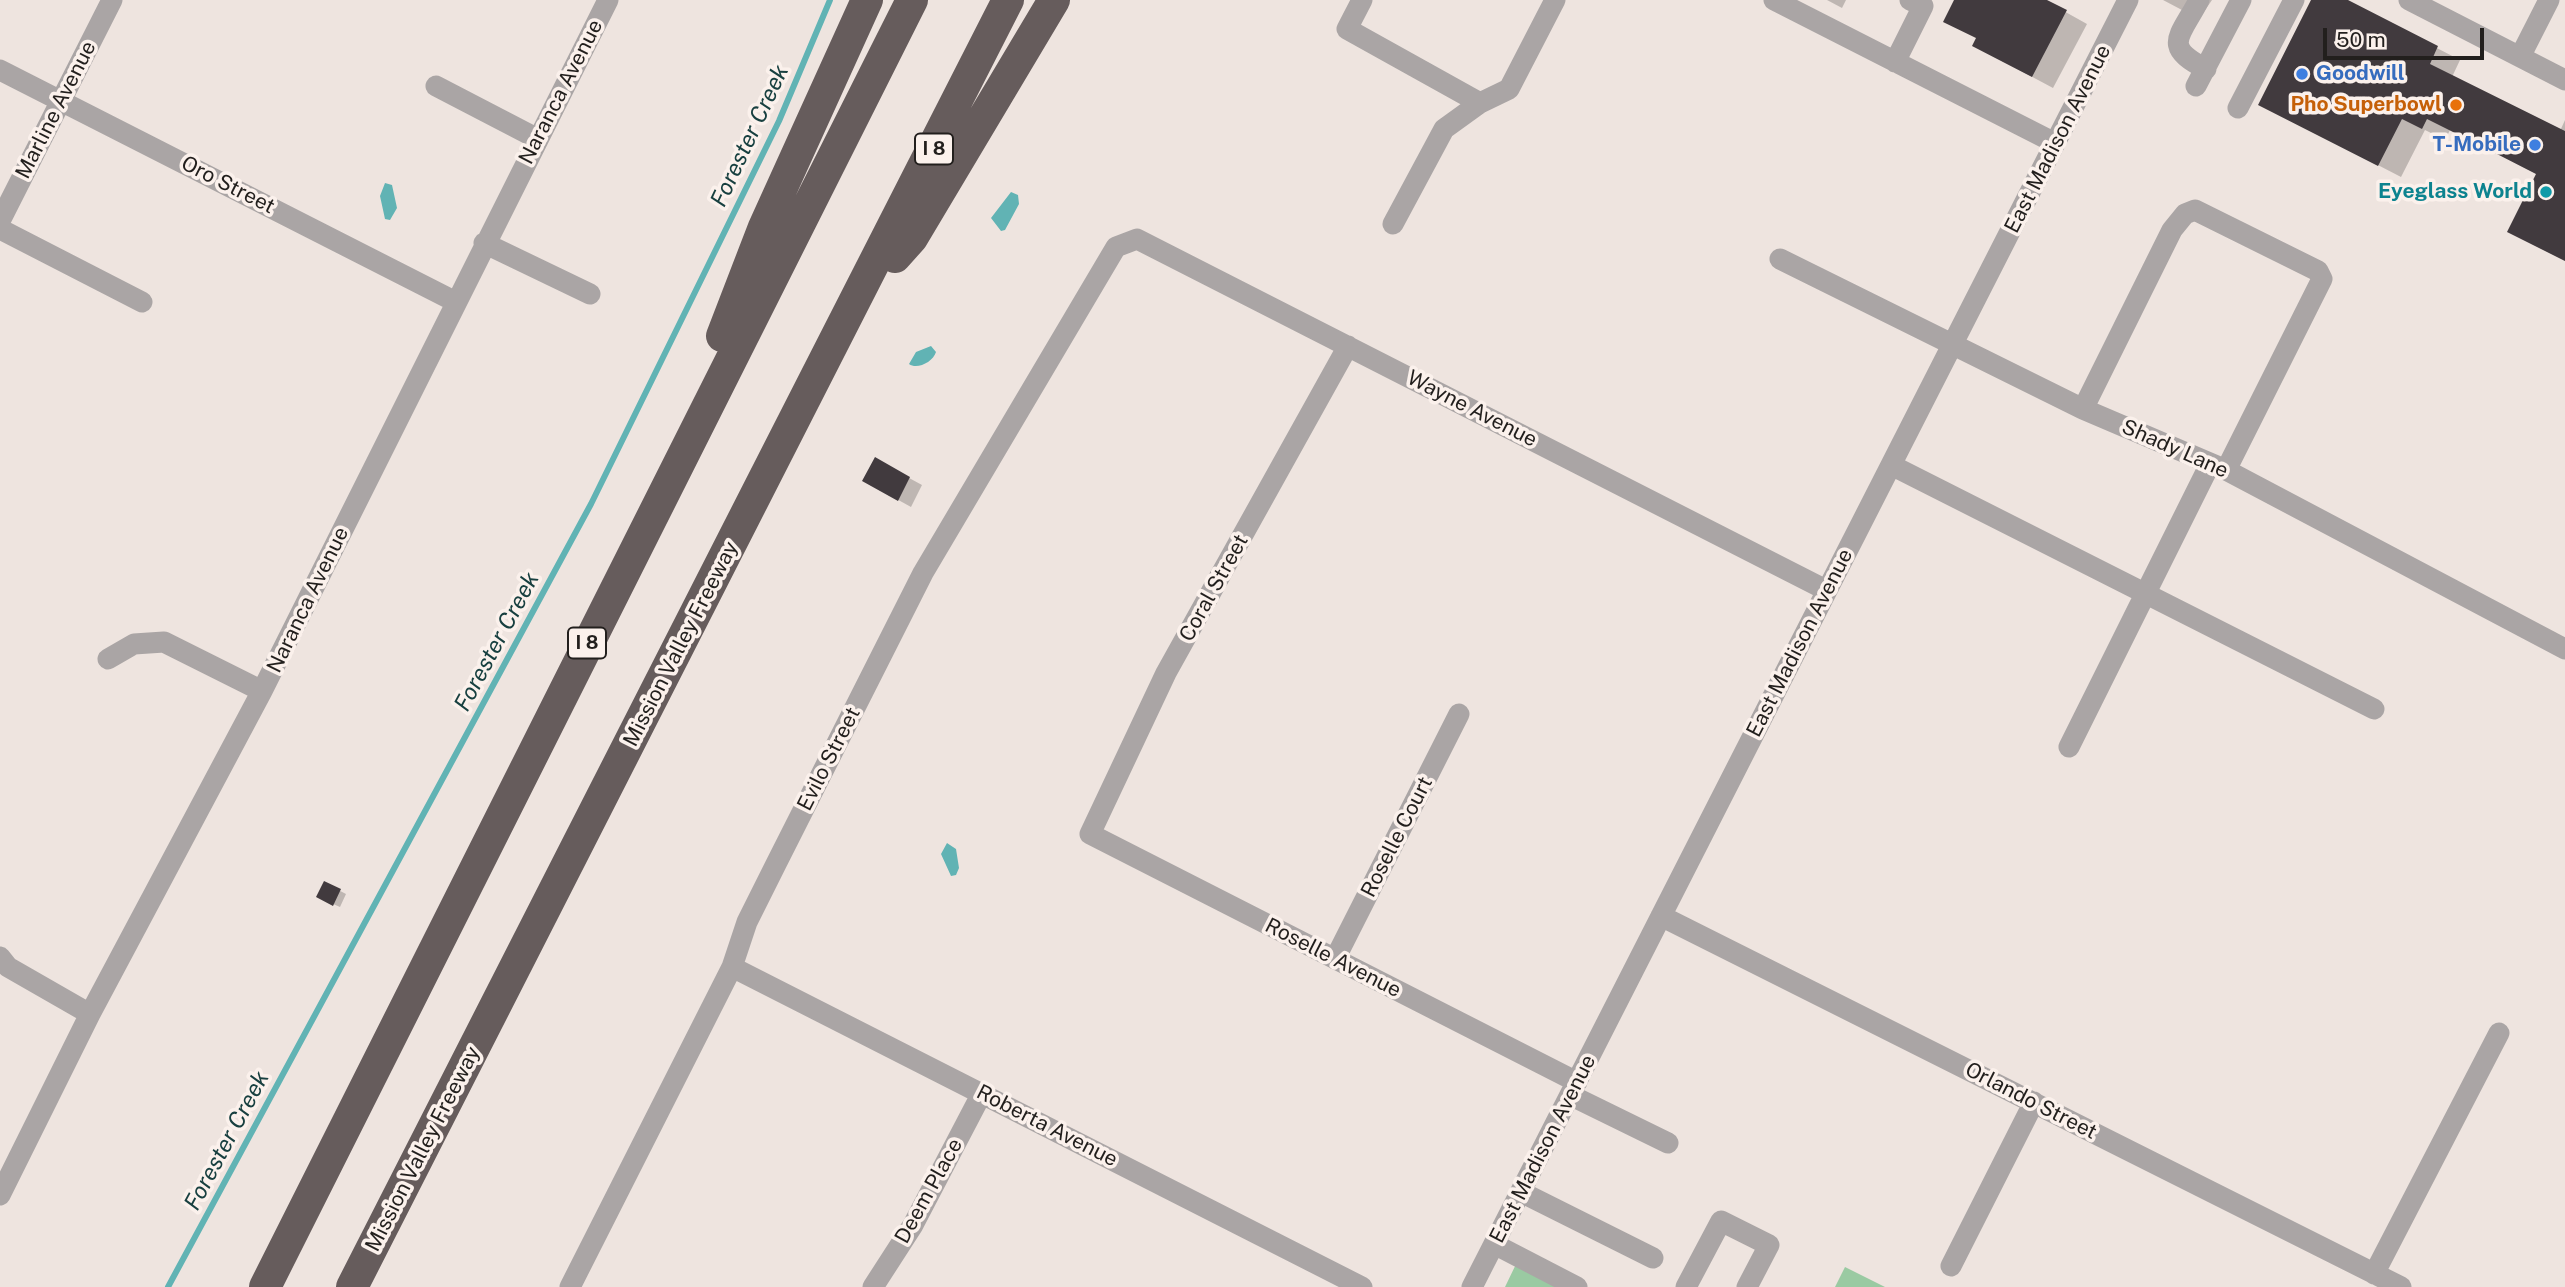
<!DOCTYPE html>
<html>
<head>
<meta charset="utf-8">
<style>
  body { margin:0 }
  #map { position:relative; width:2565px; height:1287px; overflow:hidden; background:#eee4df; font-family:"Public Sans",sans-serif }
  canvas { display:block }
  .scale { position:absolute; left:2323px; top:28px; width:161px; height:32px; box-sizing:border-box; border:4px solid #221f1d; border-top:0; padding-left:9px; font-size:21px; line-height:24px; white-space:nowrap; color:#221f1d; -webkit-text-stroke:5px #fbf1ec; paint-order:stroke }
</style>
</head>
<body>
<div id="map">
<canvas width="2565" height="1287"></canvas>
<div class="scale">50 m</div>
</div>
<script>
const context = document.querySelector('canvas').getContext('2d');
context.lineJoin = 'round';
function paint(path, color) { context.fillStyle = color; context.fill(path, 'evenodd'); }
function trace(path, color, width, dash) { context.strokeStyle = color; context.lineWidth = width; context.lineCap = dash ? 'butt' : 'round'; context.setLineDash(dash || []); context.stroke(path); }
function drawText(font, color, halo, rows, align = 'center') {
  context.font = font + ' "Public Sans",sans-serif'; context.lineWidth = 7; context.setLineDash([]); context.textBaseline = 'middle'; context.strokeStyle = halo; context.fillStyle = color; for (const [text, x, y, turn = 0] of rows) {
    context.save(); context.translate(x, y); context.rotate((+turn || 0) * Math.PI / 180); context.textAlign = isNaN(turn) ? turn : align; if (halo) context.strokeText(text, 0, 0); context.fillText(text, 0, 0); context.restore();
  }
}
paint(new Path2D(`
  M1518 1260 1570 1287H1505Z
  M1845 1267 1885 1287H1835Z`), '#9acaa2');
paint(new Path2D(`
  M385 183 392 185 397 208 390 220 385 219 380 196Z
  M1011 192 1018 195 1019 204 1005 230 1001 231 991 218Z
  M931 346 936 352C933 362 917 370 909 364L916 352Z
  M947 843 956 849 959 868 956 875 951 876 941 854Z`), '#61b3b4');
paint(new Path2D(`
  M1827 0H1846L1842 8Z
  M1956 0H2044L2087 24 2053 88 1995 57 1977 38Z
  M2163 0H2212L2199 19Z
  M2313 0H2344L2460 60 2452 77 2560 131 2565 120V261L2532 244 2537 174 2450 130 2445 140 2425 130 2401 177 2260 104Z
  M876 460 922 485 911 507 864 481Z
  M325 883 346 894 340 907 324 900Z`), '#0003');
trace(new Path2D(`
  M168 1287 591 504 779 121 830 0`), '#61b3b4', 6);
paint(new Path2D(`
  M1954 0H2047L2067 10 2032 77 1972 46 1976 38 1943 22Z
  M2311 0H2348L2438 46 2430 64 2565 131V261L2507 232 2536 174 2497 154 2427 119 2422 129 2402 119 2378 166 2258 105Z
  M875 457 910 477 898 501 862 481Z
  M324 881 341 889 333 906 316 897Z`), '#413a3e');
trace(new Path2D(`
  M1362 0 1347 29 1480 103
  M1774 0 2055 143
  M2199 0C2180 37 2161 46 2206 69
  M2409 0 2565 80
  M2520 57 2549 0
  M1895 62 1923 6 1910 0
  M0 70 456 302
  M436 86 538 139
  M2196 86 2241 0
  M2238 108 2294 0
  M0 221 112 0
  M1393 224 1444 129 1480 103 1509 89 1555 0
  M0 229 142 302
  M484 243 590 294
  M1780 259 2083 409 2226 470 2565 649
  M1348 346 1166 673 1090 834 1577 1082
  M2083 409 2172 230 2185 214 2195 210 2318 271 2322 279 2226 470
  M1891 465 2374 709
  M108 659 134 644 164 642 262 691
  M2069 747 2210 464
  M1661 916 2401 1287
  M0 957 8 967 90 1014
  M1335 959 1459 714
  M732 967 1362 1287
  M1570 1095 1668 1143
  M1521 1192 1653 1258
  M0 1195 90 1014 262 691 608 0
  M1494 1244 1577 1287
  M1951 1266 2034 1102
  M2374 1274 2499 1033
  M570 1287 732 967 747 922 776 864 923 573 1116 247 1137 239 1826 590
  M873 1287 913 1225 982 1093
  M1472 1287 2128 0
  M1686 1287 1721 1221 1769 1245 1747 1287`), '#aaa5a5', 21);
trace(new Path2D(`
  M895 257 912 238 1054 0
  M722 336 764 227 867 0
  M265 1287 912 0
  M352 1287 1008 0`), '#665c5c', 32);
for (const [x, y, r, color] of [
  [2302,74,7,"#3f7fe0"],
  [2456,105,7,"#e8710a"],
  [2535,145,7,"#3f7fe0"],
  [2546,192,7,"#0f9aa8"]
]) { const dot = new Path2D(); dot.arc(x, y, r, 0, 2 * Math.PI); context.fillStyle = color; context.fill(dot); trace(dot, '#fbf1ec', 2.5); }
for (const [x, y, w] of [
  [934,149,38],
  [587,643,38]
]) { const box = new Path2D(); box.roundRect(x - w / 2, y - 15.5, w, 31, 5); context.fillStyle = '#fbf1ec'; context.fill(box); trace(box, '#221f1d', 2); }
drawText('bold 19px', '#221f1d', null, [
  ["I 8",934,149],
  ["I 8",587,643]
]);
drawText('bold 21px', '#366cbe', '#fbf1ec', [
  ["Goodwill",2316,74],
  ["T-Mobile",2521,145,"right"]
], 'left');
drawText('21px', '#221f1d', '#fbf1ec', [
  ["Naranca Avenue",561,92,-63],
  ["Marline Avenue",56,110,-63],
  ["East Madison Avenue",2058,139,-63],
  ["Oro Street",228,185,27],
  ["Wayne Avenue",1472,409,27],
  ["Shady Lane",2175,449,24],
  ["Coral Street",1214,588,-61],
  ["Naranca Avenue",308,600,-64],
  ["East Madison Avenue",1800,643,-63],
  ["Mission Valley Freeway",681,644,-63],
  ["Evilo Street",829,759,-63],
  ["Roselle Court",1397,837,-63],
  ["Roselle Avenue",1333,958,27],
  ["Orlando Street",2031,1101,27],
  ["Roberta Avenue",1047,1126,27],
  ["Mission Valley Freeway",423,1149,-63],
  ["East Madison Avenue",1543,1149,-63],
  ["Deem Place",929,1191,-61]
]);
drawText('bold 21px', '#c56008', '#fbf1ec', [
  ["Pho Superbowl",2442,105]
], 'right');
drawText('bold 21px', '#0d838f', '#fbf1ec', [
  ["Eyeglass World",2532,192]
], 'right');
drawText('italic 23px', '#184040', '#fbf1ec', [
  ["Forester Creek",750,136,-65],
  ["Forester Creek",497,642,-62],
  ["Forester Creek",227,1141,-62]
]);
</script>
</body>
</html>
